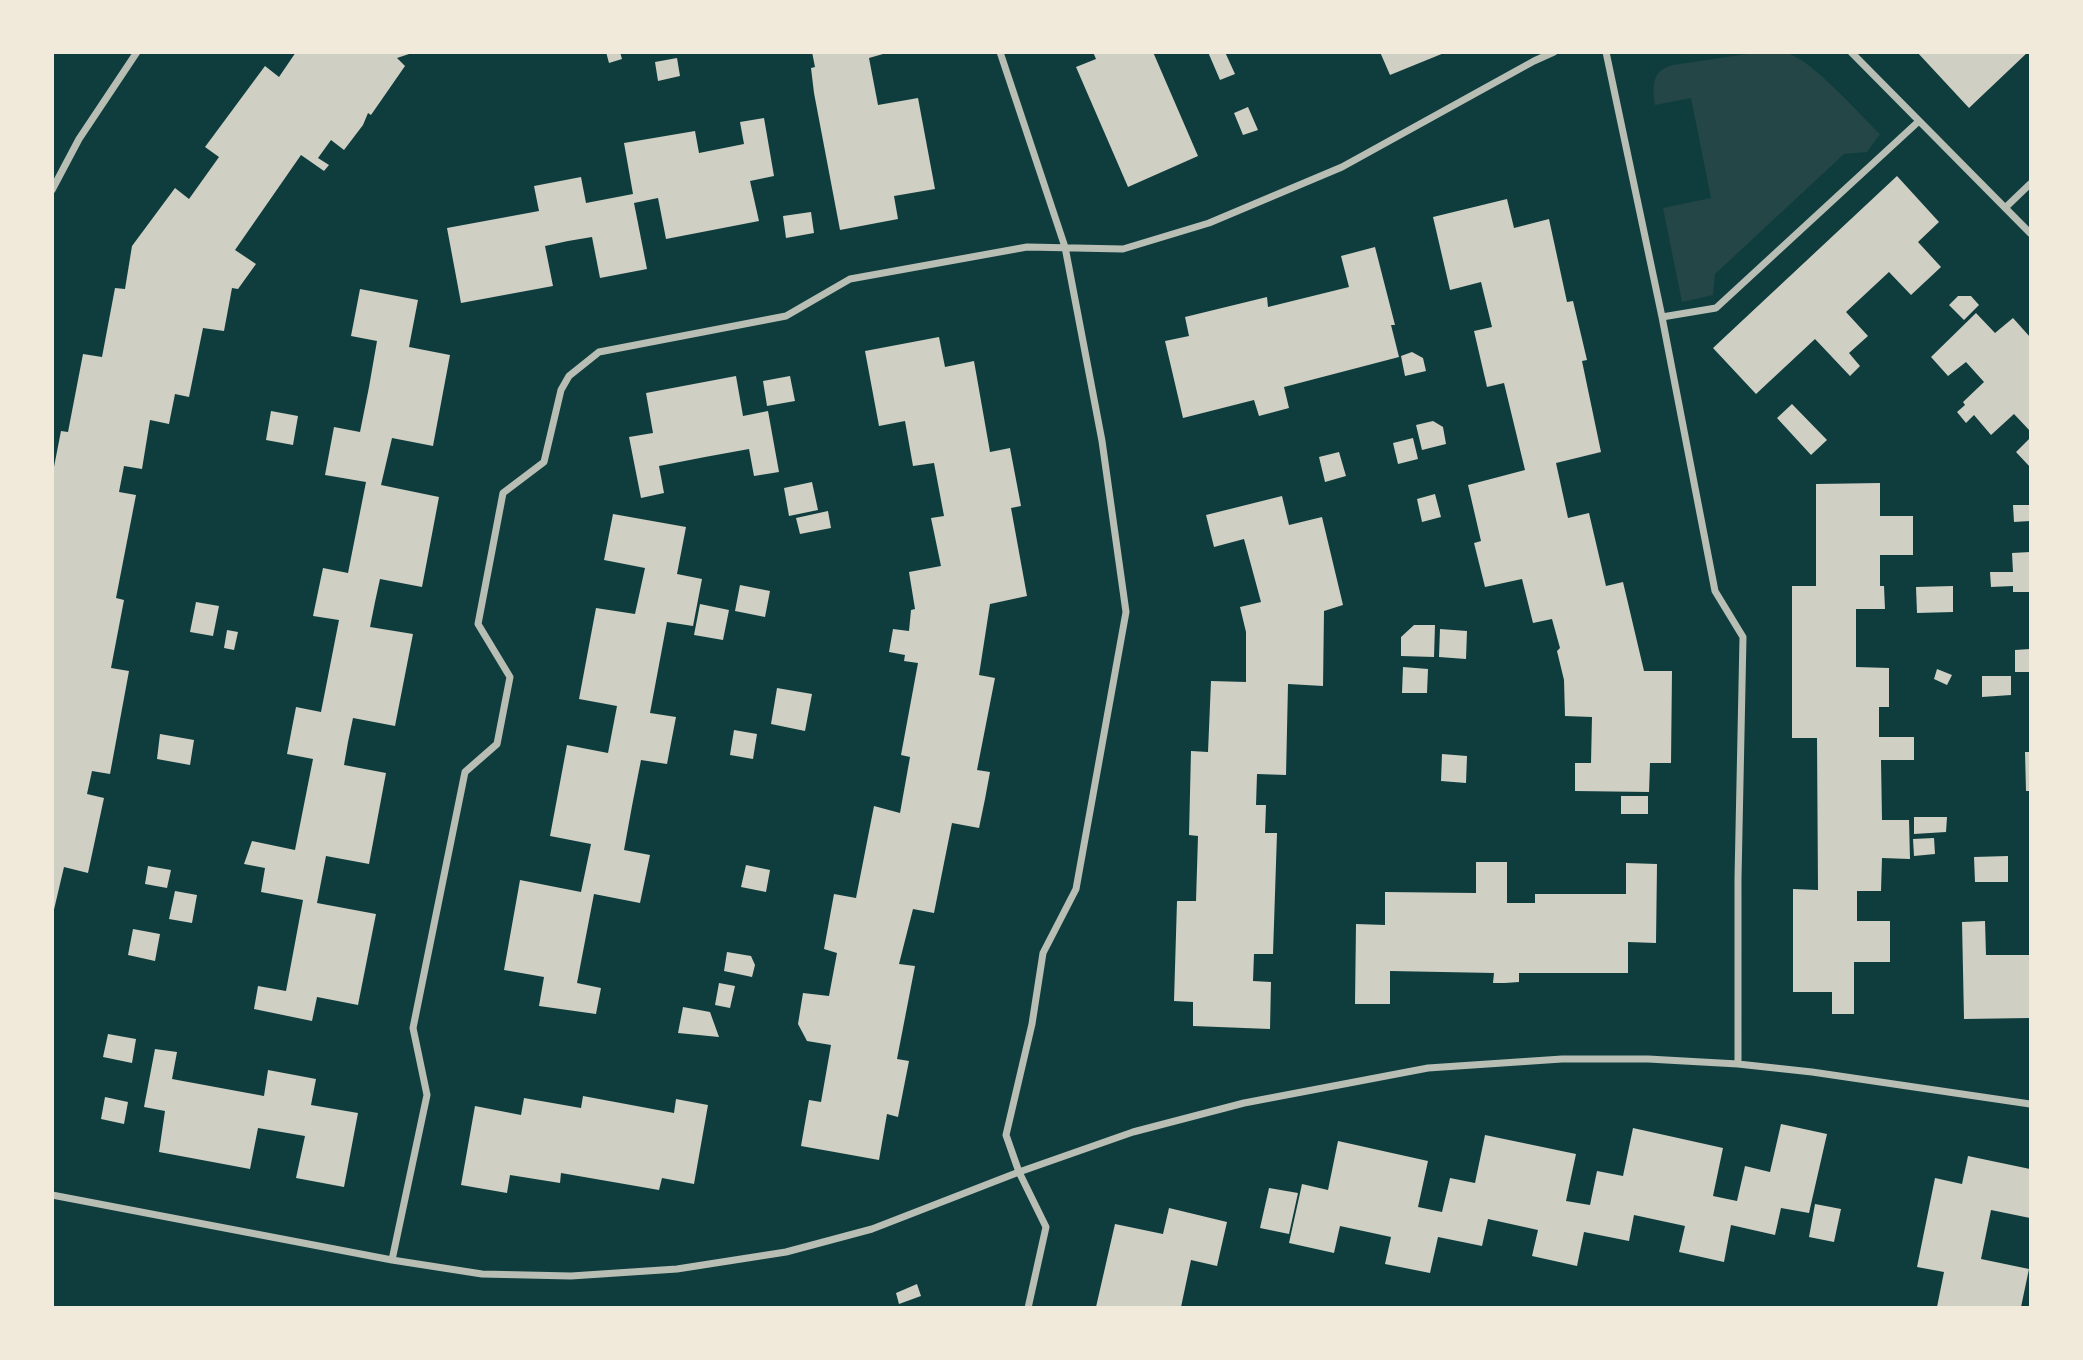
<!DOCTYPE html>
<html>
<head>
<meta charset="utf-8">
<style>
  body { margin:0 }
  #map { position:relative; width:2083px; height:1360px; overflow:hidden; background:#0f3d3e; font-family:Overpass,sans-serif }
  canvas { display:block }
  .frame { position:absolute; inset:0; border:54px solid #f1e9da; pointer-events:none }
</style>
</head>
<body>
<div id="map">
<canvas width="2083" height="1360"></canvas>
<div class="frame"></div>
</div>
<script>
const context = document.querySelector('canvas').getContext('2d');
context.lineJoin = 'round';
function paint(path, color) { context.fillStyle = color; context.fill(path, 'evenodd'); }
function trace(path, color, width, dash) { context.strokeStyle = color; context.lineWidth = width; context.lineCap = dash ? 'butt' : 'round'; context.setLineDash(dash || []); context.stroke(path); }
paint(new Path2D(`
  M1784 52C1812 59 1858 113 1880 134L1867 152 1844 154 1715 274 1713 295 1682 302 1663 208 1711 198 1691 98 1655 105C1652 86 1652 70 1673 65L1754 53Z`), '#244646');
paint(new Path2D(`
  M296 52 412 53 397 58 405 66 371 115 368 113 363 125 344 150 331 140 318 158 329 165 324 171 301 155 235 250 256 264 238 289 232 288 224 331 203 328 189 397 175 394 169 424 150 420 142 469 124 466 119 492 136 495 116 598 124 600 111 668 129 671 110 774 92 771 87 794 104 798 88 873 64 867 52 918V615L54 606 52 605V477L61 431 68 432 83 354 102 357 115 288 125 289 132 246 175 188 189 199 219 157 205 147 265 66 279 77Z
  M606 52H620L622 59 609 63Z
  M812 52H890L869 58 878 105 918 98 935 189 894 196 898 219 840 230 814 93 811 68 815 67Z
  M1093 52H1153L1198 156 1128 187 1076 67 1096 59Z
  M1208 52H1225L1235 74 1220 80Z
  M1380 52 1432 53H1444L1390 75Z
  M1917 52H2028L1969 108Z
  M677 58 680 76 658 81 655 62Z
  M1248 107 1258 130 1243 135 1234 113Z
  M764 118 774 176 750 181 759 221 666 239 658 198 634 203 647 269 600 278 592 237 568 241 545 246 553 286 461 303 447 228 539 211 534 186 581 177 586 203 633 194 624 143 695 131 699 153 744 144 740 122Z
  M1897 176 1939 222 1918 242 1941 267 1911 295 1889 272 1846 312 1868 336 1849 353 1860 366 1850 376 1815 339 1756 394 1713 348Z
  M1507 199 1514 228 1549 219 1567 302 1573 301 1587 360 1582 361 1601 452 1556 463 1568 518 1589 513 1606 586 1623 582 1644 671H1672L1671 763H1650L1649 792 1575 791V763H1591L1592 717 1565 716 1564 680 1557 651 1560 648 1552 619 1533 623 1522 579 1485 587 1474 543 1481 541 1468 485 1525 470 1504 383 1487 387 1474 331 1492 327 1481 282 1450 290 1433 217Z
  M811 212 814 233 786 238 783 216Z
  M1375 247 1395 325H1391L1399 357 1284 387 1289 408 1259 416 1254 400 1183 418 1165 341 1189 336 1185 317 1267 297 1268 307 1349 287 1341 256Z
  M360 289 418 300 409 347 450 355 433 446 392 438 381 485 439 497 422 587 380 579 375 602 370 627 413 634 395 726 353 718 348 742 344 765 386 773 369 864 326 856 317 903 376 914 358 1005 317 997 312 1021 254 1009 258 986 286 991 303 900 261 892 265 868 244 864 252 841 295 850 313 759 287 754 296 707 321 712 339 620 313 616 323 568 348 573 366 482 325 475 334 427 360 432 369 387 377 341 351 336Z
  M1958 296H1971L1979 305 1964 320 1949 305Z
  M1976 313 1995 333 2013 318 2030 337V431L2014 414 1991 435 1974 415 1966 423 1957 412 1965 405 1963 402 1984 382 1966 362 1948 376 1931 357Z
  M939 337 945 367 974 361 990 452 1010 448 1021 506 1011 508 1027 596 990 604 979 675 995 678 977 770 990 772 985 799 979 828 952 823 934 913 913 909 899 964 915 966 897 1059 909 1061 898 1117 887 1114 879 1160 801 1146 809 1100 821 1102 831 1045 807 1041 798 1024 803 993 829 996 837 953 824 949 834 894 856 898 874 806 900 813 910 757 901 755 918 663 904 661 905 655 889 652 893 629 909 631 911 610 915 609 909 572 941 566 931 518 944 516 934 463 913 466 905 421 879 426 865 351Z
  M1412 352 1423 358 1426 371 1405 376 1401 356Z
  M736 376 743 416 768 411 779 472 754 476 749 449 705 457 659 466 664 493 641 498 629 437 653 433 646 393Z
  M790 376 795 401 767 406 763 381Z
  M1792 404 1827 440 1811 455 1777 418Z
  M271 411 298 416 293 445 266 440Z
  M1433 421 1443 427 1446 444 1422 450 1416 425Z
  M1413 438 1418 459 1398 464 1393 443Z
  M2030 438V467L2016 452Z
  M1339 452 1346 476 1325 482 1319 457Z
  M812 482 818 510 789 516 784 488Z
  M1880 483V516H1913V555H1880V586H1884L1885 609H1856V667L1889 668V707H1879V737H1914V760H1881L1882 820H1909L1910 859 1882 858 1881 891H1857V921H1890V962H1854V1014H1832V992H1793V889L1818 890 1817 738H1792V586H1816V484Z
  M1435 494 1441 517 1422 522 1417 499Z
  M1282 496 1289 525 1322 517 1343 605 1324 611 1323 686 1288 684 1286 775 1257 774 1256 805H1266L1265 833H1277L1273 954H1254L1253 981 1271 982 1270 1029 1193 1026V1002L1174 1001 1177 901H1196L1198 836 1189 835 1191 751 1208 752 1211 681 1246 682V632L1240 607 1261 602 1244 539 1214 547 1206 515Z
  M2013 505H2030V521L2014 522Z
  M828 511 831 528 800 534 796 518Z
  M613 514 686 527 677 574 702 579 693 626 667 622 650 713 676 717 667 764 641 760 632 806 624 850 650 855 640 903 594 894 577 983 601 988 596 1014 539 1006 544 977 504 970 520 880 581 892 591 844 550 836 567 745 608 753 617 706 579 699 596 608 635 614 645 568 604 560Z
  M2030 552V592H2013V586L1991 587 1990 572H2013L2012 553Z
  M740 585 770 591 765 617 735 611Z
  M1953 586V612L1917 613 1916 587Z
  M196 602 219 606 213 636 190 632Z
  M700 604 729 610 723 640 694 635Z
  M1414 625H1435L1434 657 1401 656V637Z
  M1440 629 1467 631 1466 659 1439 657Z
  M227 630 238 632 234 650 224 648Z
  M2030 649V672H2015V650Z
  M1403 667 1428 669 1427 693H1402Z
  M1937 669 1952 675 1947 685 1934 679Z
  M1982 676H2011V695L1982 697Z
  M777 688 812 694 805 731 771 724Z
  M734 730 757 734 753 759 730 755Z
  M160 734 194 740 190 765 157 759Z
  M2025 752H2030V791H2026Z
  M1442 754 1467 756 1466 783 1441 781Z
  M1621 796H1648V814H1621Z
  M1914 817H1947L1946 832 1914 834Z
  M1934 838 1935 854 1914 856 1913 839Z
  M2008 856V882H1975L1974 857Z
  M1476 862H1507V903H1535V894H1626V863L1657 864 1656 943 1628 942V973H1519V982L1505 983H1493L1494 973 1390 971V1004H1355L1356 924 1385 925V892L1476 893Z
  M746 865 770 870 766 892 741 887Z
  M148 866 171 870 167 888 145 884Z
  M175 891 197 895 192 923 169 919Z
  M1985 921 1986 955H2030V1018L1964 1019 1962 922Z
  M133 929 160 934 155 961 128 955Z
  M727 952 751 956 755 965 752 977 724 971Z
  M719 983 735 986 730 1008 715 1005Z
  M683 1007 710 1012 719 1037 678 1033Z
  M108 1034 136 1039 132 1063 103 1057Z
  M155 1049 177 1052 172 1079 264 1096 268 1070 316 1079 311 1105 358 1113 344 1187 296 1178 305 1136 258 1128 250 1169 159 1152 165 1111 144 1107Z
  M583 1096 674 1113 676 1099 708 1105 694 1184 662 1178 659 1190 561 1173 560 1183 510 1175 507 1193 461 1185 475 1106 521 1115 524 1098 581 1108Z
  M105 1097 128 1102 124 1124 101 1119Z
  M1781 1124 1827 1134 1809 1213 1781 1208 1775 1235 1731 1225 1724 1262 1679 1252 1685 1226 1634 1215 1629 1241 1584 1232 1577 1266 1532 1256 1538 1230 1488 1219 1482 1246 1438 1237 1430 1273 1385 1264 1391 1237 1340 1226 1334 1253 1289 1243 1302 1184 1328 1190 1338 1141 1428 1161 1418 1207 1442 1212 1450 1178 1475 1183 1485 1135 1576 1154 1566 1201 1590 1205 1597 1171 1623 1176 1633 1128 1723 1148 1713 1196 1737 1201 1745 1166 1770 1172Z
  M1968 1156 2030 1169V1218L1991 1210 1981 1259 2029 1269 2021 1307H1937L1944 1272 1917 1267 1935 1178 1962 1184Z
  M1269 1188 1298 1193 1289 1234 1260 1228Z
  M1815 1204 1841 1209 1834 1242 1809 1237Z
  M1169 1208 1227 1222 1217 1266 1191 1260 1181 1307H1096L1115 1224 1163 1234Z
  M917 1284 921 1296 899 1304 896 1293Z`), '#cfcfc3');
trace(new Path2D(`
  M1000 52 1065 247 1102 441 1126 612 1076 889 1043 953 1032 1024 1006 1135 1019 1172 1046 1227 1028 1308
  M1606 52 1662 317 1715 591 1743 637 1738 878V1064
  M1851 52 2030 233
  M52 190 79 139 137 52
  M2006 207 2030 184
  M1662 317 1716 308 1919 121
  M52 1195 392 1260 482 1274 571 1276 677 1269 786 1252 872 1229 1019 1172 1133 1132 1244 1103 1428 1068 1562 1059H1648L1738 1064 1812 1072 2030 1104
  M392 1260 427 1095 413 1028 465 772 497 744 510 677 478 624 503 493 544 462 561 390 569 376 599 352 786 316 850 279 1027 247 1123 249 1209 223 1342 167 1534 61 1554 52`), '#b8beb3', 7);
</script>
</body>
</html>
